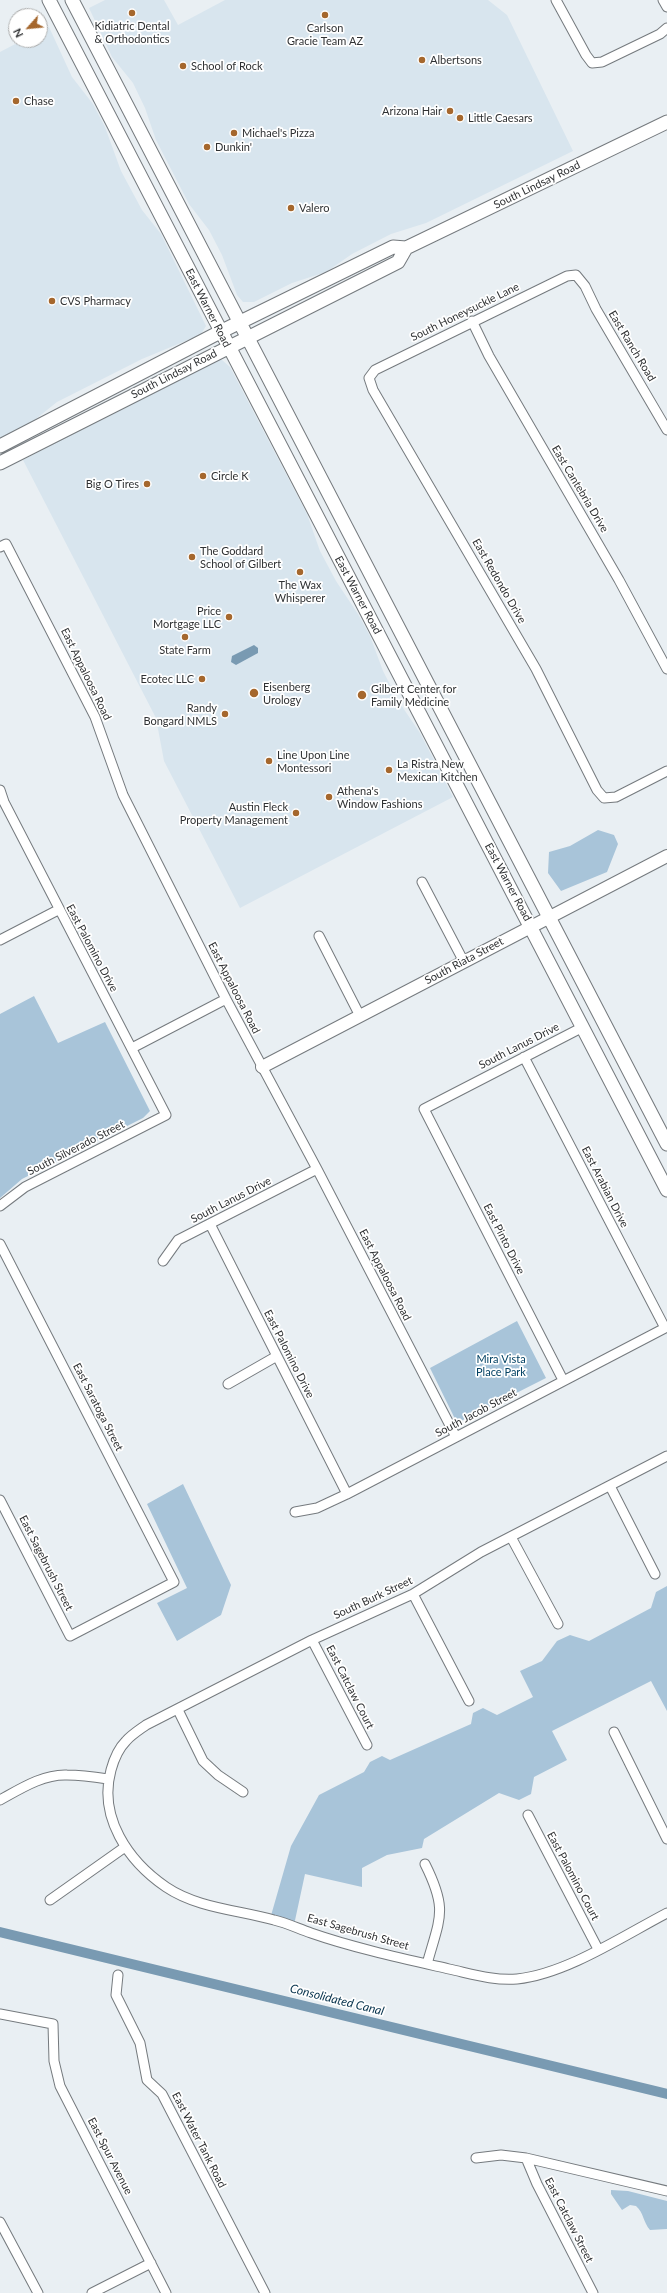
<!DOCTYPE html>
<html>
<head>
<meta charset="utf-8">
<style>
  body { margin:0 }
  #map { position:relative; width:667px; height:2293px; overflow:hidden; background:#e9eff3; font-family:Lato,sans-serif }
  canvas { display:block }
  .north { position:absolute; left:8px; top:8px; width:40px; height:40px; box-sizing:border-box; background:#fff; border:1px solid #acadad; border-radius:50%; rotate:243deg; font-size:11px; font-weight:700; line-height:16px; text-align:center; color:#2f3133 }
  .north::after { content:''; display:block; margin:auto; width:14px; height:18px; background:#a5672d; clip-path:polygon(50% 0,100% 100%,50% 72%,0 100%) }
</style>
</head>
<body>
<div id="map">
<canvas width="667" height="2293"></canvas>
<div class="north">N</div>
</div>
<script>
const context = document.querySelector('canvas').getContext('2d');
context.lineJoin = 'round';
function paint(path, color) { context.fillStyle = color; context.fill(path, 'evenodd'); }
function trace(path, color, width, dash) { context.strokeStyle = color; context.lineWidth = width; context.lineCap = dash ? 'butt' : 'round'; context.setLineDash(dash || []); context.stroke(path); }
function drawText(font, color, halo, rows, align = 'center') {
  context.font = font + ' Lato,sans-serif'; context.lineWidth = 3.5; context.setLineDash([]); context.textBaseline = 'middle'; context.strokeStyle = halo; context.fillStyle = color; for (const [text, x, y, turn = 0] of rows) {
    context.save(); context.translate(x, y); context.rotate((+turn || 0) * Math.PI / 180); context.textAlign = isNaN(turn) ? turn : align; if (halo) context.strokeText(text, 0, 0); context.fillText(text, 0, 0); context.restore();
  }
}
paint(new Path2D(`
  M105 0H164L178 25 225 0H488L507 15 573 151 426 223 391 234 352 254 326 272 292 283 254 302H243L237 295 222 255 209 230 189 204 156 140 145 108 133 83 112 57 89 8Z
  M49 27 72 77 93 104 105 127 121 171 142 210 161 234 206 326 201 334 195 337 142 359 57 402 32 422 0 439V52L23 40H40V31Z
  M216 359 222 360 230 367 307 514 320 551 336 581 358 614 370 636 383 671 399 702 420 733 453 797 240 908 164 761 156 718 23 460Z`), '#d8e5ee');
paint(new Path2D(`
  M598 830 614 835 618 844 607 872 561 891 548 873 549 852 570 846Z
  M34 996 58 1043 105 1022 150 1111 143 1118 22 1179 0 1198V1014Z
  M517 1321 546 1378 457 1423 430 1368Z
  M183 1484 231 1585 221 1615 177 1641 157 1603 187 1588 147 1504Z
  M667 1586V1711L651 1681 552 1731 567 1760 534 1777 531 1794 519 1800 499 1793 424 1839 422 1848 387 1855 362 1868V1887L305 1874 294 1925 270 1919 291 1846 319 1795 364 1772 370 1762 382 1756 390 1760 471 1724 473 1713 483 1708 497 1715 533 1697 520 1671 542 1661 557 1641 570 1635 589 1641 651 1608 656 1592Z
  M611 2190 628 2191 667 2201V2229L650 2230C643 2222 644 2213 636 2206L630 2205 622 2210 611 2194Z`), '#a8c4d9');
paint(new Path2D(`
  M254 645 258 648V653L236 665 231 662 232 656Z`), '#799ab2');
trace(new Path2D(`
  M0 1932 667 2094`), '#799ab2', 10);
const minor = new Path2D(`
  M556 0 586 55 592 63 602 62 660 34 667 28
  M663 0 667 7
  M472 321 489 356 619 580 667 669
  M667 430 596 309 585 286 576 275 567 276 375 370 369 378 373 390 536 669 597 790 604 798 616 797 667 771
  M0 547 6 544 95 717 123 795 226 999 317 1169 456 1437
  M0 790 4 802 166 1115 25 1187 0 1206
  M422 882 464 962
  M319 936 360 1016
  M0 940 58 910
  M132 1048 226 999
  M524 1057 665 1328
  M210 1224 347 1494
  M0 1244 174 1582 70 1636 0 1500
  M163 1261 178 1240 317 1169
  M563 1380 424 1109 583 1027
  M228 1384 277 1356
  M667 1456 481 1552 413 1594 312 1640 146 1725C139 1730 131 1735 126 1741 118 1749 114 1759 111 1770 98 1817 128 1861 166 1887 197 1908 238 1910 274 1920 287 1923 299 1929 311 1933 354 1948 405 1959 449 1969 472 1974 494 1981 517 1979 566 1974 623 1936 667 1913
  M610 1486 655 1574
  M295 1512 317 1508 347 1494 667 1327
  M511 1537 558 1624
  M413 1594 469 1701
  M312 1640 367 1745
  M178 1710 203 1761 218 1775 243 1792
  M614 1732 667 1839
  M0 1800C20 1789 43 1774 67 1775 81 1775 95 1777 108 1779
  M528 1815 598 1949
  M425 1864C448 1910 440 1917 427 1964
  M50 1900 125 1847
  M118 1975 116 1995 140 2043 147 2080 162 2094 265 2293
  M0 2014 53 2024 54 2061 60 2086 166 2293
  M476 2158 501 2155 526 2158 667 2191
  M526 2158 537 2184 593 2293
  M0 2222 38 2293
  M92 2293 151 2263`);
const tertiary = new Path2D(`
  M262 1067 667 856`);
const secondary = new Path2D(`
  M49 0 667 1190
  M72 0 667 1144
  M0 446 220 332 393 247 406 248 667 122
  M0 463 398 262 406 248`);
trace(minor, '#757a7e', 11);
trace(tertiary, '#757a7e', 14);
trace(secondary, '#757a7e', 15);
trace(minor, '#fff', 9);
trace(tertiary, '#fff', 12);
trace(secondary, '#fff', 13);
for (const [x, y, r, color] of [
  [132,13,4,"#a5672d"],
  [325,15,4,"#a5672d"],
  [422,60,4,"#a5672d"],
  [183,66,4,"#a5672d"],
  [16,101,4,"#a5672d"],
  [450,111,4,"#a5672d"],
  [460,118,4,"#a5672d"],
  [234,133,4,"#a5672d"],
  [207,147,4,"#a5672d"],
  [291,208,4,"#a5672d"],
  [52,301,4,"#a5672d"],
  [203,476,4,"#a5672d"],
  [147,484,4,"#a5672d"],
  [192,557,4,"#a5672d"],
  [300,572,4,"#a5672d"],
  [229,617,4,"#a5672d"],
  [185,637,4,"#a5672d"],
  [202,679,4,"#a5672d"],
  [254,693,5,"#a5672d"],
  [362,695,5,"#a5672d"],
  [225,714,4,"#a5672d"],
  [269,761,4,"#a5672d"],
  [389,770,4,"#a5672d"],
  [329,797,4,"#a5672d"],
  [296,813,4,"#a5672d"]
]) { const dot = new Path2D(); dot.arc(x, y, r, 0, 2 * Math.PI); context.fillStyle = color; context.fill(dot); trace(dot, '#fff', 1.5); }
drawText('11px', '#2f3133', '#fff', [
  ["Kidiatric Dental",132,26,"center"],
  ["& Orthodontics",132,39,"center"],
  ["Carlson",325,28,"center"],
  ["Gracie Team AZ",325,41,"center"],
  ["Albertsons",430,60],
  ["School of Rock",191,66],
  ["Chase",24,101],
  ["Arizona Hair",442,111,"right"],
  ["Little Caesars",468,118],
  ["Michael's Pizza",242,133],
  ["Dunkin'",215,147],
  ["Valero",299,208],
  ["CVS Pharmacy",60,301],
  ["Circle K",211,476],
  ["Big O Tires",139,484,"right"],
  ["The Goddard",200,551],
  ["School of Gilbert",200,564],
  ["The Wax",300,585,"center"],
  ["Whisperer",300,598,"center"],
  ["Price",221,611,"right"],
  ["Mortgage LLC",221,624,"right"],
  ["State Farm",185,650,"center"],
  ["Ecotec LLC",194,679,"right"],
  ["Eisenberg",263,687],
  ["Urology",263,700],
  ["Gilbert Center for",371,689],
  ["Family Medicine",371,702],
  ["Randy",217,708,"right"],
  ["Bongard NMLS",217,721,"right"],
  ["Line Upon Line",277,755],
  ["Montessori",277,768],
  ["La Ristra New",397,764],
  ["Mexican Kitchen",397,777],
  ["Athena's",337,791],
  ["Window Fashions",337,804],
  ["Austin Fleck",288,807,"right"],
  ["Property Management",288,820,"right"]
], 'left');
drawText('11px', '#2f3133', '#fff', [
  ["South Lindsay Road",537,185,-26],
  ["East Warner Road",208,308,63],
  ["South Honeysuckle Lane",465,312,-26],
  ["East Ranch Road",632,346,59],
  ["South Lindsay Road",174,374,-27],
  ["East Cantebria Drive",580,489,59],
  ["East Redondo Drive",499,581,60],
  ["East Warner Road",358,595,62],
  ["East Appaloosa Road",86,674,64],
  ["East Warner Road",508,882,62],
  ["East Palomino Drive",92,948,62],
  ["South Riata Street",464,961,-28],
  ["East Appaloosa Road",234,988,63],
  ["South Lanus Drive",519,1046,-27],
  ["South Silverado Street",76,1148,-27],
  ["East Arabian Drive",605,1187,63],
  ["South Lanus Drive",231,1200,-27],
  ["East Pinto Drive",504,1239,63],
  ["East Appaloosa Road",385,1275,63],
  ["East Palomino Drive",289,1354,63],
  ["East Saratoga Street",98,1407,63],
  ["South Jacob Street",476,1413,-28],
  ["East Sagebrush Street",46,1563,63],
  ["South Burk Street",373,1598,-25],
  ["East Catclaw Court",350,1687,63],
  ["East Palomino Court",573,1876,62],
  ["East Sagebrush Street",358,1932,16],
  ["East Water Tank Road",199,2140,63],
  ["East Spur Avenue",110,2156,63],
  ["East Catclaw Street",569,2220,63]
]);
drawText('11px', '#024163', '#fff', [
  ["Mira Vista",501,1359],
  ["Place Park",501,1372]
]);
drawText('italic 12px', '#07334d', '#fff', [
  ["Consolidated Canal",337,2000,14]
]);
</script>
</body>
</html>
